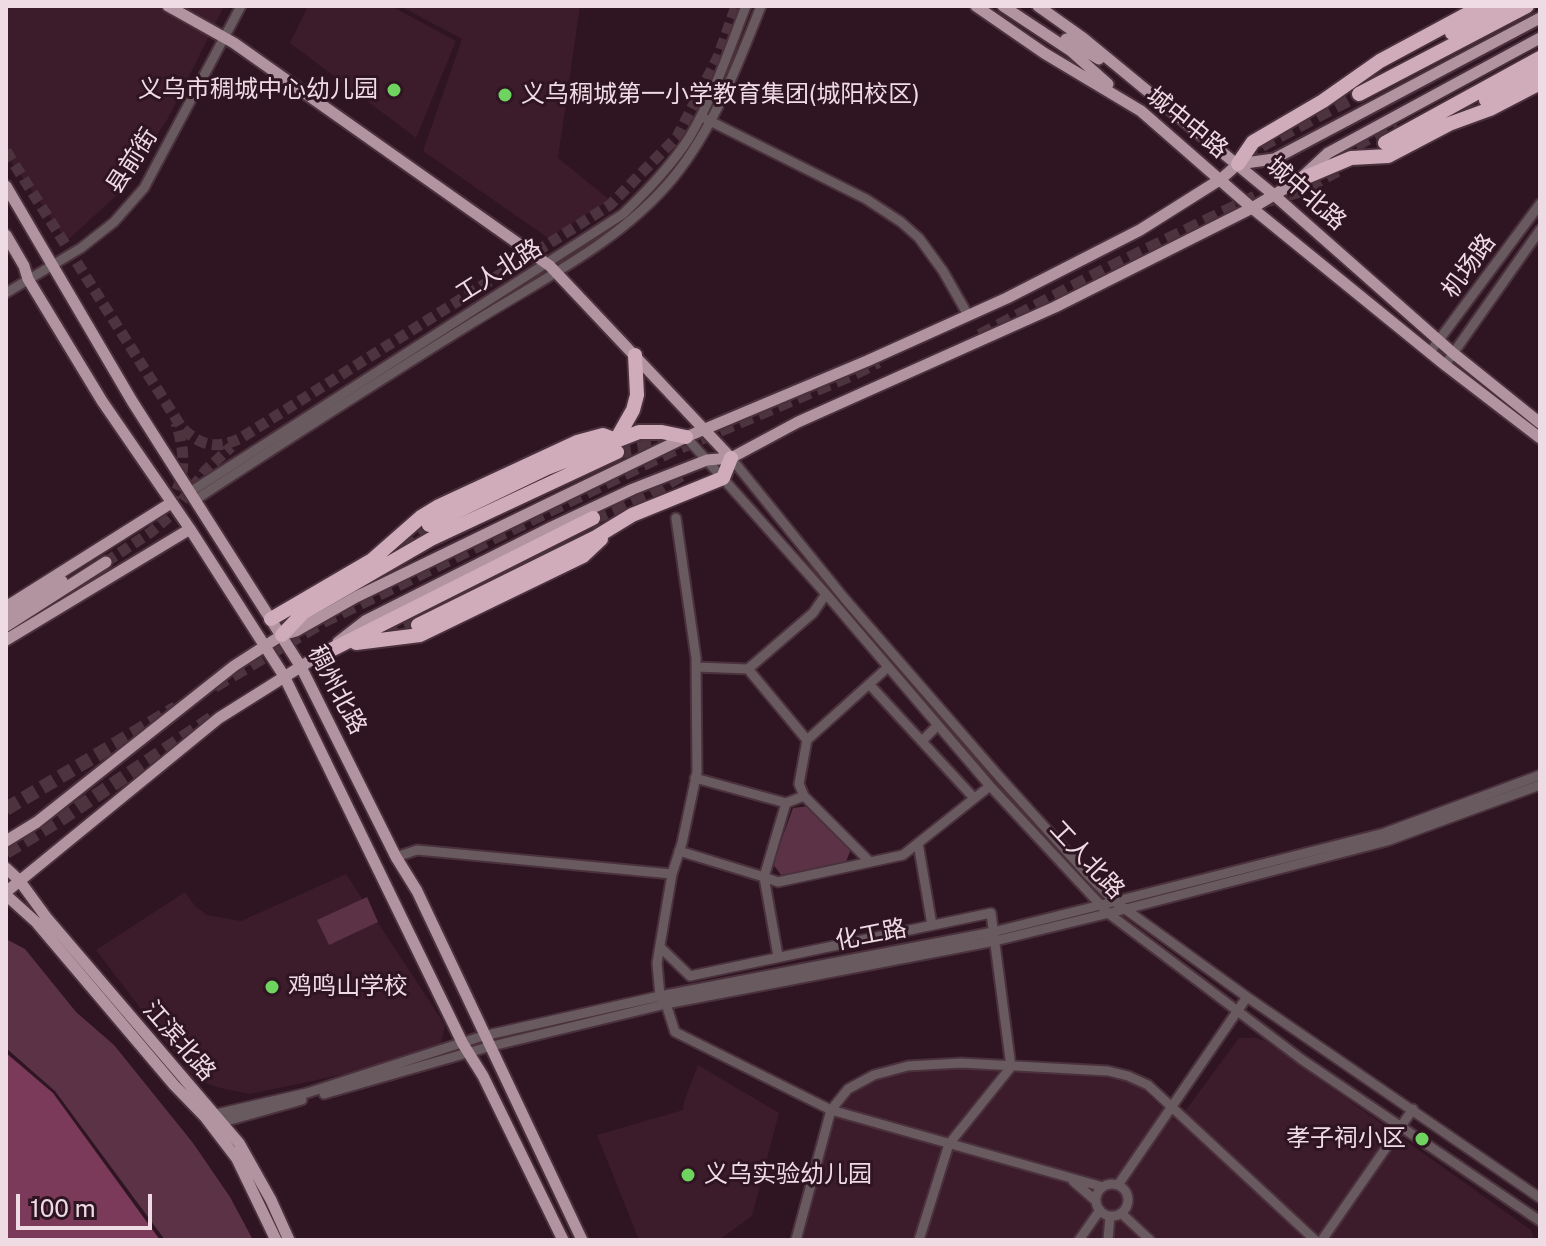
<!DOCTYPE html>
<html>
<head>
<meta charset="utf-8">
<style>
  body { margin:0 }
  #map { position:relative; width:1546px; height:1246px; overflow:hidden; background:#2f1521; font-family:"Public Sans",sans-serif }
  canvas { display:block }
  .frame { position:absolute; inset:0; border:8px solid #eedbe3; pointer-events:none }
  .scale { position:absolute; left:16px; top:1194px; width:136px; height:36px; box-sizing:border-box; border:4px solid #eedbe3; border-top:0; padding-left:10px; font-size:24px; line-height:28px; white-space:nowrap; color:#eedbe3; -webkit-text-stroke:6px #2f1521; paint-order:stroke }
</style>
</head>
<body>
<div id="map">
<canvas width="1546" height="1246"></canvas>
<div class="frame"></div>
<div class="scale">100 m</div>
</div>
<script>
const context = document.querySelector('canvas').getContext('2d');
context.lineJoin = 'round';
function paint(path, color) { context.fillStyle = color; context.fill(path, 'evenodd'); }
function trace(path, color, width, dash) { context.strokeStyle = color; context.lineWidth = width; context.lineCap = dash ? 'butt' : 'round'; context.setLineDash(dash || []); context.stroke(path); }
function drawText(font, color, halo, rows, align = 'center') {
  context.font = font + ' "Public Sans","Noto Sans SC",sans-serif'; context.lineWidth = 6; context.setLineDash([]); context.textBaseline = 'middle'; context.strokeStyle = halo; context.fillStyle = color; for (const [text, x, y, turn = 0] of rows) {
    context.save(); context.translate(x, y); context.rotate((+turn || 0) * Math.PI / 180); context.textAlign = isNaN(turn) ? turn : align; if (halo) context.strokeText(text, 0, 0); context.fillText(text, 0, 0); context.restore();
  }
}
paint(new Path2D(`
  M6 6H224L167 120 115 197 67 241 6 154Z
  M308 6H391L456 41 416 138 290 43Z
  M400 6H580L558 158 610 200 548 238 423 151 462 39Z
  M346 874 445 1025 441 1044 421 1058 250 1094 220 1088 194 1079 96 950 185 892 195 906 207 915 241 921Z
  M1239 1038H1257L1267 1042 1531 1230 1534 1240H798L804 1229 829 1132 847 1098 875 1078 898 1072 945 1067 1105 1077 1138 1085 1177 1122Z
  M698 1065 779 1113 752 1216 719 1240H639L597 1135 683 1110 684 1101Z`), '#3c1b2b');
paint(new Path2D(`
  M810 806 851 849 845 864 781 875 773 864 793 808Z
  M367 897 378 922 329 945 317 920Z
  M6 939 25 949 76 1012 114 1045 193 1143 230 1197 253 1240H165L55 1091 6 1048Z`), '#5c3346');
paint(new Path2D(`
  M6 1053 53 1093 160 1240H6Z`), '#7b3a5a');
trace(new Path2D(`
  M6 151 182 428C201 446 216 450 241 438L610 205 677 137 718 57 736 6
  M170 505C186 475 186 455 176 423
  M106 562 151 532 171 515 206 470 231 447`), '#4c333e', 11, [11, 5.5]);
trace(new Path2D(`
  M1244 158 1265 143 1359 94
  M1319 166 1395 122
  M1268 200 1298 191 1337 170
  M980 336 1104 271 1279 186
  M617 452 674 443
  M593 518 649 494 682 474
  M387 561 429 525
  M385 635 418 625
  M214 686 325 620 670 451 852 374 878 361
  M6 809 176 708
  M6 852 58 821 217 715`), '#4c333e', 14, [14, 7]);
const minor = new Path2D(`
  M706 119 866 199 901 222 919 238 943 271 968 315
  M6 293 81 248 114 222 144 188 241 6
  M1430 352 1540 204
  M1445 365 1540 230
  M686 437 826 594 990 786 1108 913 1301 1059 1540 1221
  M731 458 845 599 997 774 1088 875 1114 901 1247 997 1540 1198
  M190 492 623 214C647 191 671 166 689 138 713 98 729 50 746 6
  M195 500C287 440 379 381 472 323 542 279 619 243 673 178 713 129 738 65 761 6
  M676 518 696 658 697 772 682 843 672 874 657 963 660 996 666 1004 675 1032 831 1110 1103 1187
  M696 667 748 669 807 740
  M748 669 813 613 826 594
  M869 684 974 798
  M922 741 938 725
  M804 796 799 784 807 740 887 668
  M786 803 804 796 870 862
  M918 843 932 925
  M679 851 764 877 786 803 695 778
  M396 857 417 850 672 874
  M660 947 690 976 991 913 1011 1067 949 1144 919 1240
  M778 956 764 877 778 882 903 855 990 786
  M324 1094 488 1047 666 1004 995 941 1126 909 1387 841 1540 785
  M212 1115 307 1093 483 1036 660 996 993 932 1101 905 1384 833 1540 775
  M216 1124 302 1100
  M1073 1181 1096 1201
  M1096 1200a16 16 0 1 1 32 0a16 16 0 1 1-32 0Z
  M1118 1185 1247 997
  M1121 1213 1150 1240
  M796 1240 831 1110 848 1089 874 1075 908 1066 961 1063 1108 1071 1128 1076 1148 1085 1315 1240
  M1079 1240 1100 1210
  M1108 1240 1110 1216
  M1322 1240 1413 1109`);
const major = new Path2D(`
  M168 6 234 43 550 266 731 458
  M976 6 1044 53 1141 111 1252 208 1445 365 1540 438
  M1003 6 1071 51 1108 84
  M1038 6 1083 38 1274 195 1453 353 1540 423
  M1066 39 1099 59
  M6 186 132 401 301 667 396 857 417 891 582 1240
  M6 235 24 266 28 279 102 401 190 529 284 676 463 1044 483 1076 563 1240
  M6 607 171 503
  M6 617 62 581
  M6 626 106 562
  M6 640 190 529
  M338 642 365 621 552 527 633 489 707 460 731 458 798 422 1055 307 1252 208 1299 180 1328 153 1540 38
  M6 841 37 822 234 666 282 635 296 631 356 597 686 437 867 361 1007 298 1140 230 1221 179 1238 164 1274 159 1540 18
  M6 868 19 880 46 917 239 1143 271 1200 289 1240
  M6 892 219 718 324 652
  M6 895 36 922 174 1085 205 1117 237 1159 276 1240`);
const highway = new Path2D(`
  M1452 33 1505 6
  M1359 94 1527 6
  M1486 100 1540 72
  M1385 143 1540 58
  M1238 164 1253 142 1323 101 1380 61 1482 6
  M1299 180 1351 158 1388 156 1449 124 1490 109 1540 83
  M429 525 547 468 639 432H662L686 437
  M271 619 372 560 421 517 439 506 577 442 603 435 616 440 633 410 637 395 635 355
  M418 625 596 537 632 515 723 478 731 458
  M282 635 303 613 431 539 617 452
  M356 643 420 635 583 556 601 539
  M319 656 593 518`);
trace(minor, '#4a313c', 13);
trace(major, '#4a313c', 15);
trace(highway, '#4a313c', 18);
trace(minor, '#685a5f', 9);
trace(major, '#b294a1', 11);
trace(highway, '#d0acbb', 14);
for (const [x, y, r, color] of [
  [394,90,8,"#6fd360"],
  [505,95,8,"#6fd360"],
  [272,987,8,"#6fd360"],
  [1422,1139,8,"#6fd360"],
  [688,1175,8,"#6fd360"]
]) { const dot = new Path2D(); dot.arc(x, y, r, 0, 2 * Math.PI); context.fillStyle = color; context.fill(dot); trace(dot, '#2f1521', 3); }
drawText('24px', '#eedbe3', '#2f1521', [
  ["义乌市稠城中心幼儿园",378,90,"right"],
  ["义乌稠城第一小学教育集团(城阳校区)",521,95],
  ["鸡鸣山学校",288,987],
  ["孝子祠小区",1406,1139,"right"],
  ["义乌实验幼儿园",704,1175]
], 'left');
drawText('24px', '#eedbe3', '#2f1521', [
  ["城中中路",1187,123,39],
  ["县前街",132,161,-57],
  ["城中北路",1306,194,41],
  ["机场路",1469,266,-54],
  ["工人北路",499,271,-32],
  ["稠州北路",337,690,62],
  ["工人北路",1087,860,47],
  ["化工路",871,935,-11],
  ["江滨北路",179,1041,49]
]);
</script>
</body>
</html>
